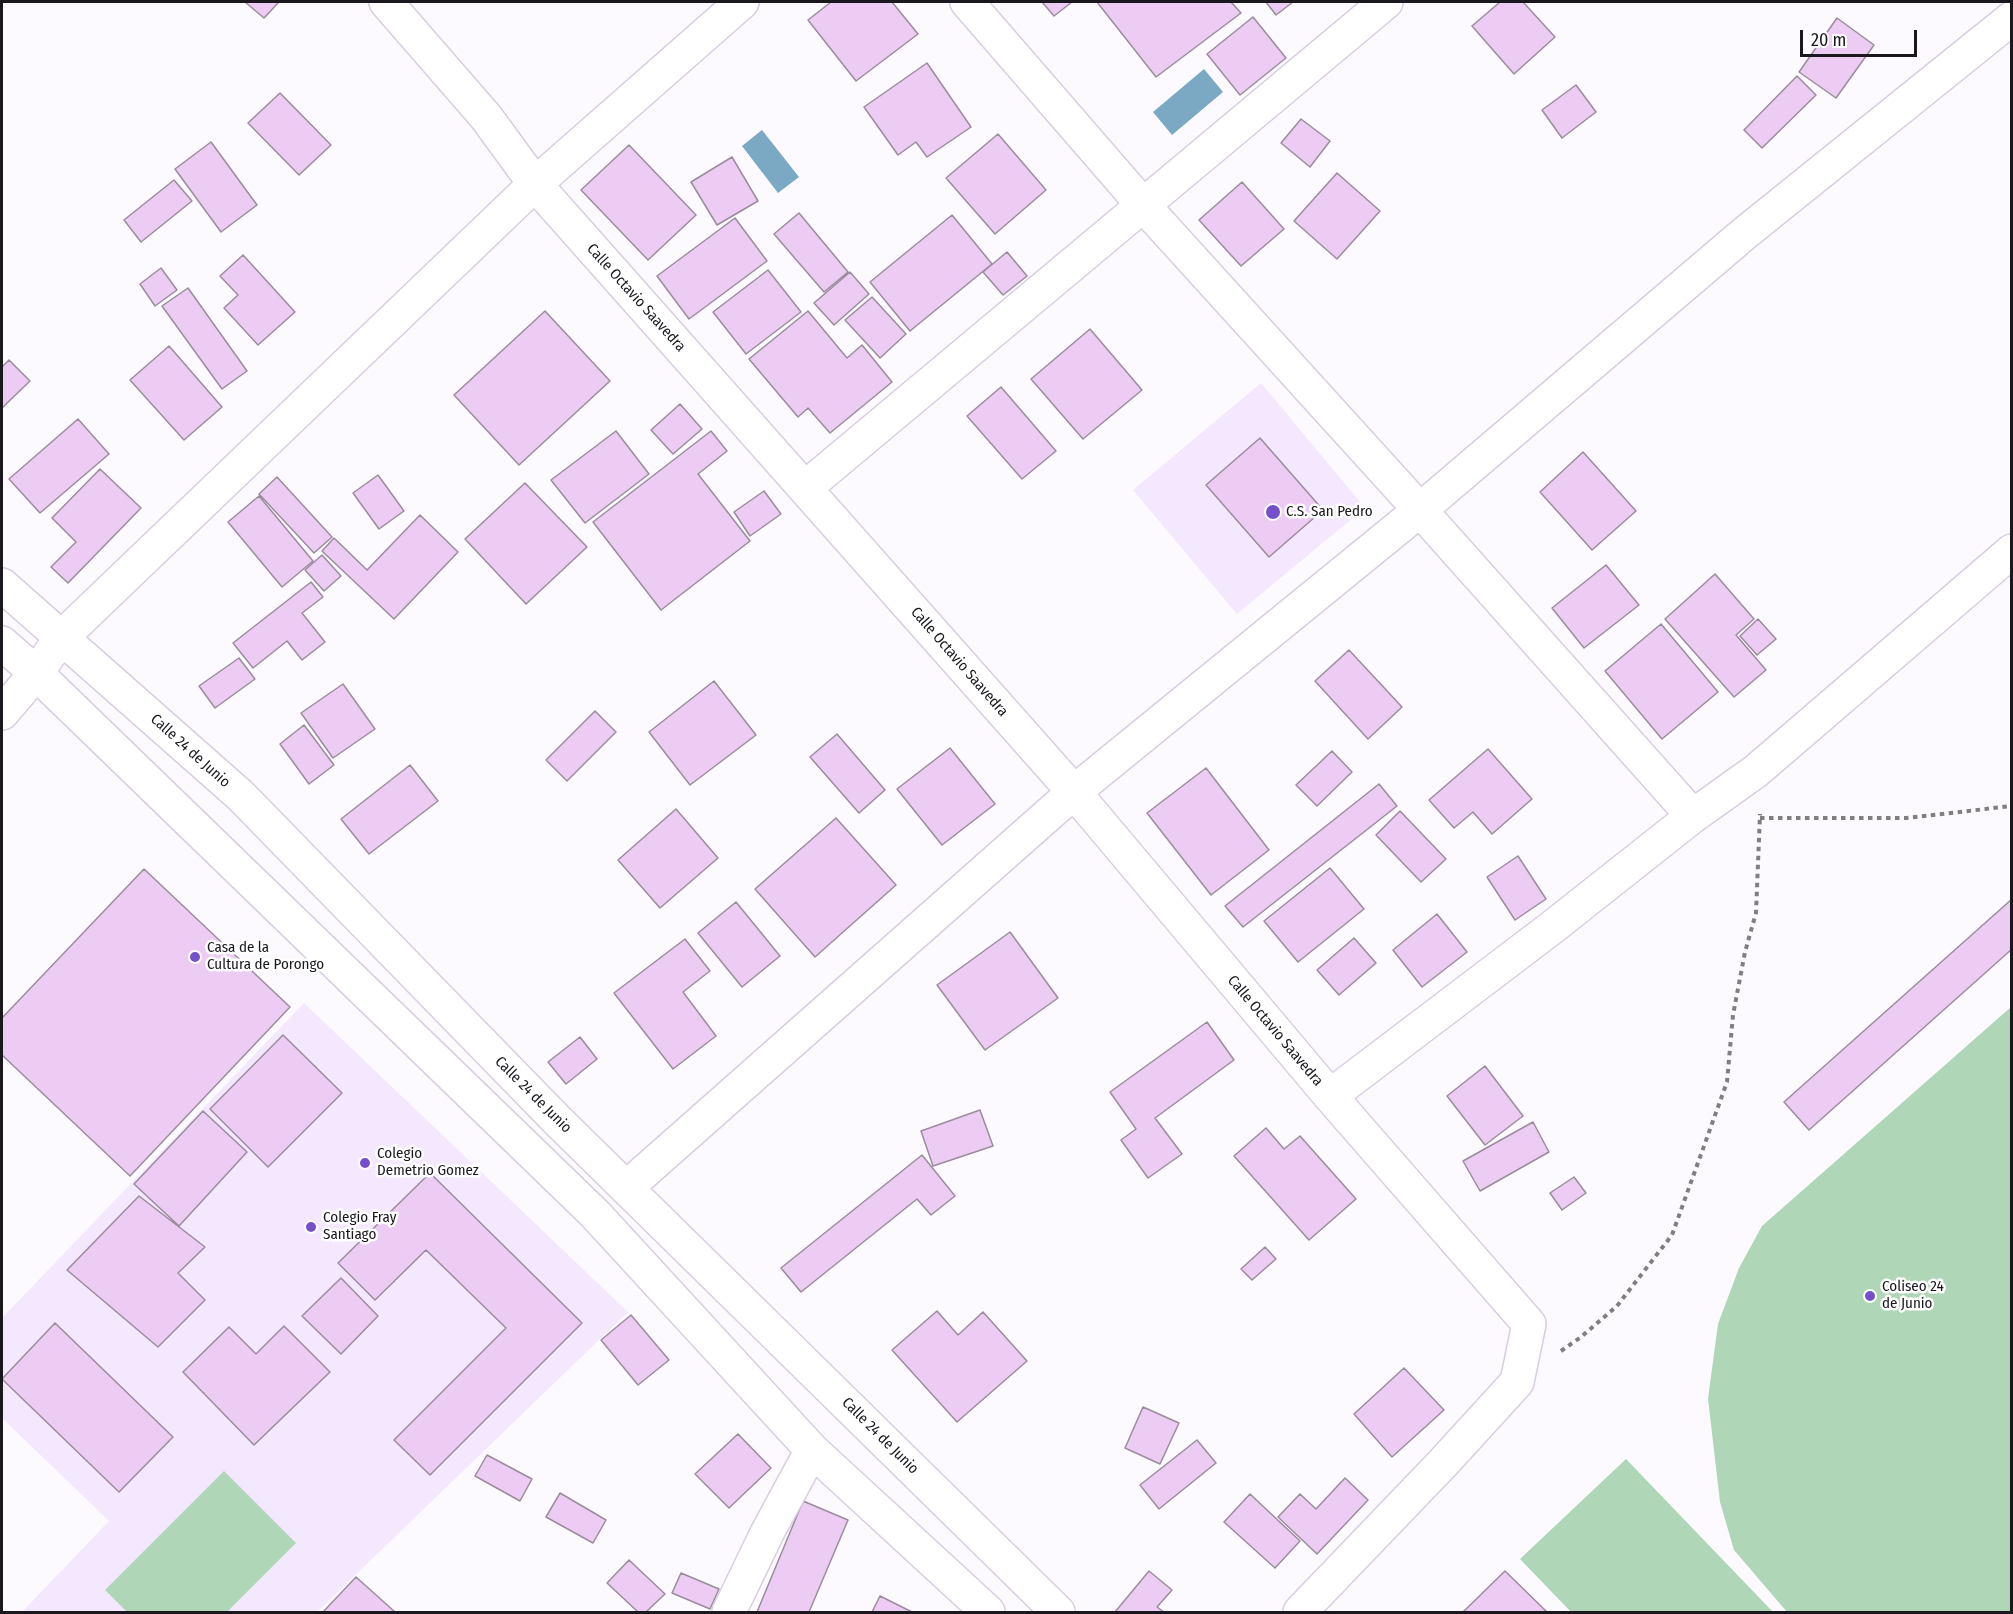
<!DOCTYPE html>
<html>
<head>
<meta charset="utf-8">
<style>
  body { margin:0 }
  #map { position:relative; width:2013px; height:1614px; overflow:hidden; background:#fcfafe; font-family:"Fira Sans Condensed",sans-serif }
  canvas { display:block }
  .frame { position:absolute; inset:0; border:3px solid #1b171e; pointer-events:none }
  .scale { position:absolute; left:1800px; top:30px; width:117px; height:27px; box-sizing:border-box; border:3px solid #1b171e; border-top:0; padding-left:8px; font-size:18px; line-height:21px; white-space:nowrap; color:#1b171e; -webkit-text-stroke:4px #fff; paint-order:stroke }
</style>
</head>
<body>
<div id="map">
<canvas width="2013" height="1614"></canvas>
<div class="frame"></div>
<div class="scale">20 m</div>
</div>
<script>
const context = document.querySelector('canvas').getContext('2d');
context.lineJoin = 'round';
function paint(path, color) { context.fillStyle = color; context.fill(path, 'evenodd'); }
function trace(path, color, width, dash) { context.strokeStyle = color; context.lineWidth = width; context.lineCap = dash ? 'butt' : 'round'; context.setLineDash(dash || []); context.stroke(path); }
function drawText(font, color, halo, rows, align = 'center') {
  context.font = font + ' "Fira Sans Condensed",sans-serif'; context.lineWidth = 5; context.setLineDash([]); context.textBaseline = 'middle'; context.strokeStyle = halo; context.fillStyle = color; for (const [text, x, y, turn = 0] of rows) {
    context.save(); context.translate(x, y); context.rotate((+turn || 0) * Math.PI / 180); context.textAlign = isNaN(turn) ? turn : align; if (halo) context.strokeText(text, 0, 0); context.fillText(text, 0, 0); context.restore();
  }
}
paint(new Path2D(`
  M1261 383 1365 508 1237 614 1133 490Z
  M304 1003 628 1312 317 1612H22L109 1521 2 1418V1318Z`), '#f4e8fe');
paint(new Path2D(`
  M2011 1007V1612H1787L1734 1550 1720 1502 1708 1399 1718 1324 1739 1268 1762 1226Z
  M1626 1459 1773 1612H1571L1520 1559Z
  M224 1471 296 1543 227 1612H127L105 1590Z`), '#afd6b6');
paint(new Path2D(`
  M1204 69 1223 92 1172 135 1153 112Z
  M762 130 799 177 778 193 742 146Z`), '#7ba8c3');
const building = new Path2D(`
  M245 2H279L264 18Z
  M831 2H892L918 34 856 81 808 20Z
  M1042 2H1072L1054 16Z
  M1097 2H1231L1241 13 1156 77Z
  M1266 2H1293L1276 15Z
  M1500 2H1523L1555 37 1514 74 1472 26Z
  M1253 17 1286 58 1240 95 1207 54Z
  M1837 18 1874 45 1836 98 1799 72Z
  M927 63 971 127 927 157 916 142 898 155 864 107Z
  M1797 76 1816 95 1762 148 1744 130Z
  M1576 85 1596 112 1562 138 1542 110Z
  M280 93 331 145 299 175 248 123Z
  M1301 119 1330 141 1310 167 1281 143Z
  M998 134 1046 190 995 234 946 178Z
  M211 142 257 205 221 232 175 169Z
  M629 145 696 215 648 260 581 190Z
  M732 157 758 201 717 225 691 182Z
  M1337 173 1380 211 1337 259 1294 221Z
  M174 180 192 201 141 242 124 220Z
  M1242 182 1284 229 1241 266 1199 220Z
  M799 213 848 272 824 292 774 234Z
  M952 215 992 264 910 331 870 282Z
  M735 218 767 261 689 319 657 276Z
  M1007 252 1027 276 1003 295 983 272Z
  M243 255 295 312 258 345 224 308 238 295 220 276Z
  M161 268 177 290 155 306 140 284Z
  M768 270 801 312 746 354 713 312Z
  M850 272 869 294 834 325 814 303Z
  M188 288 247 371 222 389 162 306Z
  M872 297 906 334 880 358 845 320Z
  M545 311 610 381 519 465 454 395Z
  M808 311 847 358 862 345 892 382 830 433 808 408 798 417 749 359Z
  M1090 329 1142 390 1083 439 1031 379Z
  M169 346 222 407 184 440 130 380Z
  M9 360 30 381 2 408V367Z
  M1001 387 1056 451 1022 479 967 416Z
  M680 404 702 429 673 454 651 430Z
  M78 419 109 454 40 513 9 479Z
  M616 431 649 474 585 523 551 480Z
  M711 431 727 451 698 474 750 541 661 610 593 522Z
  M1260 438 1323 510 1269 557 1206 485Z
  M1583 452 1636 511 1592 550 1540 492Z
  M100 469 141 508 68 583 51 567 76 542 52 518Z
  M378 475 404 511 379 529 353 493Z
  M277 477 332 537 314 553 259 494Z
  M525 483 587 547 526 604 465 539Z
  M764 491 781 514 750 536 734 512Z
  M259 496 313 561 282 587 228 522Z
  M420 515 458 552 394 619 322 551 334 538 367 570Z
  M322 555 341 576 324 591 305 570Z
  M1606 565 1639 605 1584 648 1552 608Z
  M1715 574 1754 619 1736 635 1766 670 1734 697 1665 619Z
  M311 582 323 597 302 613 325 642 302 660 287 641 253 668 233 643Z
  M1758 619 1776 639 1757 655 1740 636Z
  M1661 624 1718 692 1662 739 1605 671Z
  M1349 650 1402 707 1368 739 1315 681Z
  M239 658 255 679 215 708 199 686Z
  M714 681 756 735 690 785 649 732Z
  M343 684 375 729 333 758 301 713Z
  M595 711 616 732 567 781 546 760Z
  M304 725 334 765 309 784 280 744Z
  M837 734 885 790 859 813 810 757Z
  M950 748 995 804 942 845 897 789Z
  M1488 749 1532 799 1492 834 1473 812 1454 828 1429 800Z
  M1332 751 1352 772 1317 806 1296 785Z
  M410 765 438 801 369 854 341 819Z
  M1206 768 1269 850 1211 895 1147 813Z
  M1379 784 1397 806 1243 927 1225 906Z
  M676 809 718 858 660 908 618 860Z
  M1400 811 1446 859 1421 882 1376 835Z
  M836 818 896 885 815 957 755 889Z
  M1518 856 1546 899 1515 920 1487 877Z
  M1330 868 1364 909 1298 962 1264 921Z
  M144 869 290 1007 130 1176 2 1055V1018Z
  M2012 899V949L1809 1130 1784 1102Z
  M736 902 780 956 742 987 698 933Z
  M1437 914 1467 952 1422 987 1393 950Z
  M1010 932 1058 998 985 1050 937 985Z
  M1354 938 1376 963 1339 995 1317 970Z
  M685 939 710 971 683 992 716 1036 673 1069 614 993Z
  M1207 1022 1234 1060 1155 1118 1182 1154 1148 1178 1121 1140 1136 1129 1110 1092Z
  M283 1035 342 1093 268 1167 210 1109Z
  M580 1037 597 1059 566 1084 548 1062Z
  M1485 1066 1523 1116 1485 1145 1447 1096Z
  M980 1110 993 1146 933 1166 921 1131Z
  M203 1111 247 1152 179 1226 134 1184Z
  M1533 1122 1549 1152 1480 1191 1463 1161Z
  M1266 1128 1284 1149 1300 1136 1356 1199 1309 1240 1234 1156Z
  M922 1155 955 1196 931 1215 917 1199 801 1292 781 1268Z
  M430 1173 582 1323 430 1475 394 1440 506 1328 426 1250 375 1300 338 1263Z
  M1574 1177 1586 1193 1562 1210 1550 1193Z
  M139 1196 205 1247 178 1273 205 1300 158 1347 67 1270Z
  M1265 1247 1276 1259 1252 1280 1241 1269Z
  M341 1278 378 1316 341 1354 302 1316Z
  M937 1311 958 1335 983 1312 1027 1361 957 1422 892 1350Z
  M631 1315 669 1360 638 1385 601 1340Z
  M55 1323 173 1437 119 1492 2 1379Z
  M284 1326 330 1372 254 1445 183 1372 229 1327 256 1354Z
  M1404 1368 1444 1410 1392 1457 1354 1414Z
  M1143 1407 1179 1423 1160 1464 1125 1448Z
  M738 1434 771 1468 729 1508 695 1474Z
  M1197 1440 1216 1463 1159 1509 1140 1485Z
  M487 1455 532 1479 520 1501 475 1476Z
  M1345 1478 1368 1500 1317 1554 1278 1517 1300 1494 1316 1509Z
  M560 1493 606 1520 593 1543 546 1517Z
  M1250 1494 1300 1541 1275 1568 1224 1522Z
  M803 1501 848 1520 809 1612H757Z
  M629 1560 665 1594 646 1612H638L607 1583Z
  M1149 1571 1172 1590 1157 1607 1164 1612H1115Z
  M1505 1571 1547 1612H1463Z
  M681 1573 719 1589 710 1609 672 1593Z
  M356 1577 395 1612H323Z
  M880 1596 912 1612H872Z`);
paint(building, '#edccf3');
trace(building, '#9a8c9d', 1.5);
const street = new Path2D(`
  M386 2 486 117 535 184 1074 792 1330 1096 1529 1324 1517 1382 1443 1463 1300 1612
  M967 2 1143 205 1420 510 1693 816
  M805 488 1386 2
  M2 585 241 796 557 1120 1058 1612
  M2 643 36 673 595 1214 812 1450 988 1612
  M2 713 36 673 62 637 535 184 742 2
  M1330 1096 1550 929 1693 816 1756 771 2012 551
  M626 1188 1074 792 1420 510 1745 233 2012 18
  M729 1612 767 1533 812 1450`);
trace(street, '#d8cde1', 36);
trace(new Path2D(`
  M1760 818H1906L2012 806
  M1561 1351 1581 1337 1617 1306 1672 1235 1727 1082 1733 1015 1745 952 1756 913 1760 814`), '#817e83', 4, [4.5, 4.5]);
trace(street, '#fff', 33);
for (const [x, y, r, color] of [
  [1273,512,8,"#7451cb"],
  [195,957,6,"#7451cb"],
  [365,1163,6,"#7451cb"],
  [311,1227,6,"#7451cb"],
  [1870,1296,6,"#7451cb"]
]) { const dot = new Path2D(); dot.arc(x, y, r, 0, 2 * Math.PI); context.fillStyle = color; context.fill(dot); trace(dot, '#fff', 2); }
drawText('15px', '#1b171e', '#fff', [
  ["Calle Octavio Saavedra",636,298,48],
  ["Calle Octavio Saavedra",959,662,49],
  ["Calle 24 de Junio",190,751,42],
  ["Calle Octavio Saavedra",1275,1031,50],
  ["Calle 24 de Junio",533,1095,45],
  ["Calle 24 de Junio",880,1436,45]
]);
drawText('15px', '#1b171e', '#fff', [
  ["C.S. San Pedro",1286,512],
  ["Casa de la",207,948],
  ["Cultura de Porongo",207,965],
  ["Colegio",377,1154],
  ["Demetrio Gomez",377,1171],
  ["Colegio Fray",323,1218],
  ["Santiago",323,1235],
  ["Coliseo 24",1882,1287],
  ["de Junio",1882,1304]
], 'left');
</script>
</body>
</html>
